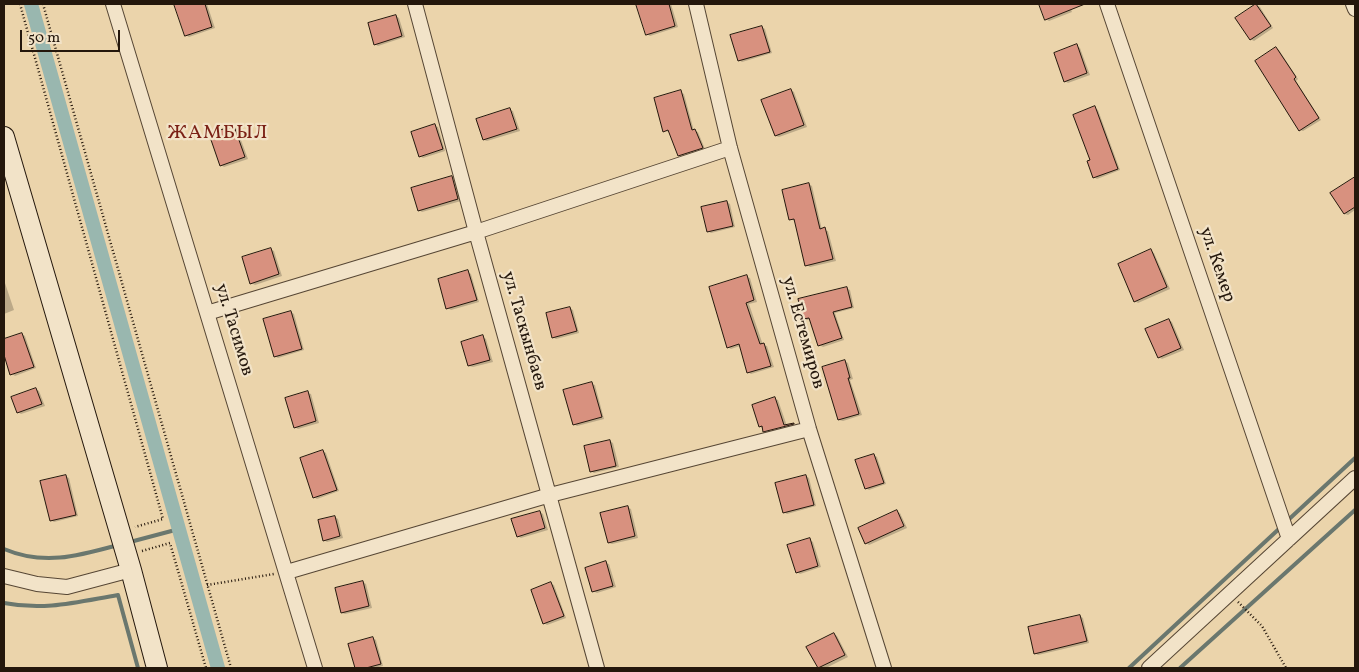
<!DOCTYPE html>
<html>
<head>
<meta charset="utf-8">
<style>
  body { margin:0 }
  #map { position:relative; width:1359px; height:672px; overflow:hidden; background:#ebd4ab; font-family:Vollkorn,serif }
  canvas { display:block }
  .frame { position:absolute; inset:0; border:5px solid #24170c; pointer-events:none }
  .scale { position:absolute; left:20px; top:30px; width:100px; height:22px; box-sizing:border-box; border:2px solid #24170c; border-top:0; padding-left:6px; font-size:15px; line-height:18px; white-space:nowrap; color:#24170c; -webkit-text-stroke:4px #f2e3c8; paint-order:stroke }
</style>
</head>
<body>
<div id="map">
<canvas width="1359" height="672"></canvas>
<div class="frame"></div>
<div class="scale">50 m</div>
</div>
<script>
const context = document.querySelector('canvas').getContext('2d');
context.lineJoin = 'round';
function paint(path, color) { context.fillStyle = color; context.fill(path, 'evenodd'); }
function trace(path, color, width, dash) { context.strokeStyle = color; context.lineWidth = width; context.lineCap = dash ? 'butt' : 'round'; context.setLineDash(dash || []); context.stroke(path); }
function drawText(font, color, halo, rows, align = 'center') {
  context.font = font + ' Vollkorn,serif'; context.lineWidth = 4.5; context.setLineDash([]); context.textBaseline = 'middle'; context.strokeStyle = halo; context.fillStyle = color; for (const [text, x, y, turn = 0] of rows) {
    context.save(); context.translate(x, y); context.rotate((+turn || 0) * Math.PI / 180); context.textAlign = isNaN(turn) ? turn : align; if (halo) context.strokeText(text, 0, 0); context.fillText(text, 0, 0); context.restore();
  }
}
paint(new Path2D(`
  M180 4H207L215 28 189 37 186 35 176 5Z
  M643 4H671L678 27 650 36 647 34 638 5Z
  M1042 4H1069L1072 12 1049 21 1046 19 1040 5Z
  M1256 5 1260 7 1273 28 1254 41 1250 39Z
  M396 16 399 18 405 37 378 46 375 44Z
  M762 27 765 29 772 53 742 62 739 60Z
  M1077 46 1080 48 1090 75 1068 83 1065 81Z
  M1276 48 1279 50 1298 79 1296 81 1321 120 1303 131 1300 130Z
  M791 90 794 92 807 127 779 137 776 136Z
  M680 92 684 94 694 131 698 132 705 149 682 157 679 155 670 132 664 131Z
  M1095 108 1098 110 1120 170 1097 179 1094 177Z
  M510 110 513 111 520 131 487 141 484 140Z
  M435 126 438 127 445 151 423 158 420 156Z
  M234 127 237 129 248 159 224 167 221 165Z
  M452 177 455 179 461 201 422 212 419 210Z
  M1355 179V210L1348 215 1345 214 1332 194Z
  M809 184 812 186 822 230 828 231 836 261 810 267 807 265 795 221 790 219Z
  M727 202 730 204 735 227 711 233 708 231Z
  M270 249 274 251 282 276 255 285 251 283Z
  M1151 251 1154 253 1170 289 1138 303 1135 301Z
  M468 272 471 274 479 302 451 310 448 308Z
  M747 277 750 278 757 302 749 304 763 345 767 346 774 367 751 374 748 372 740 346 731 349 728 347Z
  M4 280 14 310 4 314Z
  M846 288 850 290 854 308 835 313 844 340 823 347 819 345 811 319 807 320 804 319Z
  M570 308 573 310 579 333 556 339 553 337Z
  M291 312 294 314 304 350 278 358 275 356Z
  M1169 320 1172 322 1184 350 1162 359 1159 357Z
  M22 334 25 336 36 368 15 376 12 374 4 351V340Z
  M483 337 486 339 493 362 473 367 469 366Z
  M845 361 848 363 853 379 850 380 862 415 843 421 839 420Z
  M592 384 595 385 604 419 577 426 574 424Z
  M36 389 39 391 45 406 21 414 18 412Z
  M308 393 311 394 319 423 298 429 295 427Z
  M775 399 778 400 787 426 793 424 796 425 767 433 760 426Z
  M610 441 613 443 619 467 594 473 591 471Z
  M323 451 326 453 339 491 317 499 314 497Z
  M874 455 877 457 886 484 869 490 866 488Z
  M65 476 69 478 78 516 54 522 51 520Z
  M806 476 809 478 816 506 787 514 784 512Z
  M627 507 631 509 638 538 612 544 609 543Z
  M540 512 543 514 548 530 521 538 518 536Z
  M897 512 900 513 907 528 869 545 866 543Z
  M335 517 338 519 343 538 327 542 324 540Z
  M810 540 813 542 821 567 800 574 797 572Z
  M606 563 609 564 616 587 597 593 593 591Z
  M363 582 366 584 372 608 345 614 342 613Z
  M551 584 554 585 566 618 547 625 544 623Z
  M1080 616 1083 618 1089 643 1038 655 1035 653Z
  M834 634 837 636 848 657 826 668H819L808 648Z
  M373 638 376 640 383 666 374 668H356L350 645Z`), '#0003');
trace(new Path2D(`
  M1286 522 1355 458
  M130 542 179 529
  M4 549C44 566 78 556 118 545
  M4 603C45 611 77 602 118 595L138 668
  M1129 668 1281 527
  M1180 668 1355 510`), '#6a776e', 4);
trace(new Path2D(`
  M31 4 218 668`), '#99b7af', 14);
const building = new Path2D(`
  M174 4H205L212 27 185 36Z
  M636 4H669L675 26 646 35Z
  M1039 4H1085L1045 20Z
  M1256 4 1271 26 1250 40 1235 18Z
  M396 15 402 36 374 45 368 23Z
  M762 26 770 52 738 61 730 35Z
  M1077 44 1087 73 1064 82 1054 53Z
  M1276 47 1296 77 1294 79 1319 118 1299 131 1255 61Z
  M791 89 804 125 775 136 761 100Z
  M681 90 692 130 695 129 703 148 678 156 668 130 663 132 654 98Z
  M1095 106 1118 169 1093 178 1087 161 1090 160 1073 115Z
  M510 108 517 129 483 140 476 119Z
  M435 124 443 149 419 157 411 132Z
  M234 126 245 157 220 166 209 134Z
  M452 176 458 199 418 211 411 188Z
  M1355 177V207L1344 214 1330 193Z
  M809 183 820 229 825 227 833 259 805 266 794 219 789 220 782 190Z
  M727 201 733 226 707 232 701 207Z
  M271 248 279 274 250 284 242 257Z
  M1151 249 1167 287 1134 302 1118 264Z
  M468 270 477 300 446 309 438 279Z
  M747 275 754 300 746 303 760 344 764 343 771 366 747 373 739 344 727 348 709 287Z
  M847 287 852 307 833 312 842 338 818 346 809 318 803 319 798 299Z
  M570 307 577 331 552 338 546 313Z
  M291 311 302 349 274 357 263 319Z
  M1169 319 1181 348 1158 358 1145 329Z
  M22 333 34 367 10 375 4 355V339Z
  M483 335 490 360 468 366 461 342Z
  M845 360 850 378H848L859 414 838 420 822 367Z
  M592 382 602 417 573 425 563 390Z
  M36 388 42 404 17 413 11 397Z
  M308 391 316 421 294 428 285 398Z
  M775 397 784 425 794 423V424L763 432 762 426 759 427 752 405Z
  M610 440 616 466 590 472 584 446Z
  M323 450 337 490 313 498 300 458Z
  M874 454 884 483 865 489 855 460Z
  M66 475 76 515 50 521 40 481Z
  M806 475 814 505 783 513 775 483Z
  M628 506 635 536 608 543 600 513Z
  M897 510 904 526 865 544 858 528Z
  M540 511 545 528 517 537 511 519Z
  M335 516 340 536 323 541 318 520Z
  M810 538 818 566 796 573 787 545Z
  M606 561 613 586 592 592 585 568Z
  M363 581 369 606 341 613 335 588Z
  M551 582 564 616 543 624 531 590Z
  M1080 615 1087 641 1034 654 1028 627Z
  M834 633 845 655 818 668 806 647Z
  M373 637 381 664 366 668H355L348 644Z`);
paint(building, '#d8917f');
trace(building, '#24170c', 1);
const minor = new Path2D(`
  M113 4 315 668
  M415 4 476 232 597 668
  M696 4 730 148 809 429 884 668
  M1107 4 1289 539
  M1353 4 1355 9
  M207 313 476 232 730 148
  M287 572 550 495 809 429
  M4 576 37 584 67 587 131 570
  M1149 668 1355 478`);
const secondary = new Path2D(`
  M4 137 131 570 157 668`);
trace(minor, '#564634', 16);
trace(secondary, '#24170c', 22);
trace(new Path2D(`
  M20 4 163 519 135 527
  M43 4 231 668
  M142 551 170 543 206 668
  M207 585 274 574
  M1238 602 1262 626 1286 668`), '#24170c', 2.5, [1, 2.5]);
trace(minor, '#f2e3c8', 14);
trace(secondary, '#f2e3c8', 20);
drawText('18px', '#24170c', '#f2e3c8', [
  ["ул. Кемер",1216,265,71],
  ["ул. Тасимов",233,330,73],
  ["ул. Таскынбаев",523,331,74],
  ["ул. Естемиров",802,333,74]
]);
context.letterSpacing = '1px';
drawText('20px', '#7a1f14', '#f2e3c8', [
  ["ЖАМБЫЛ",218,134]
]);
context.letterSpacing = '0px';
</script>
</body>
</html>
